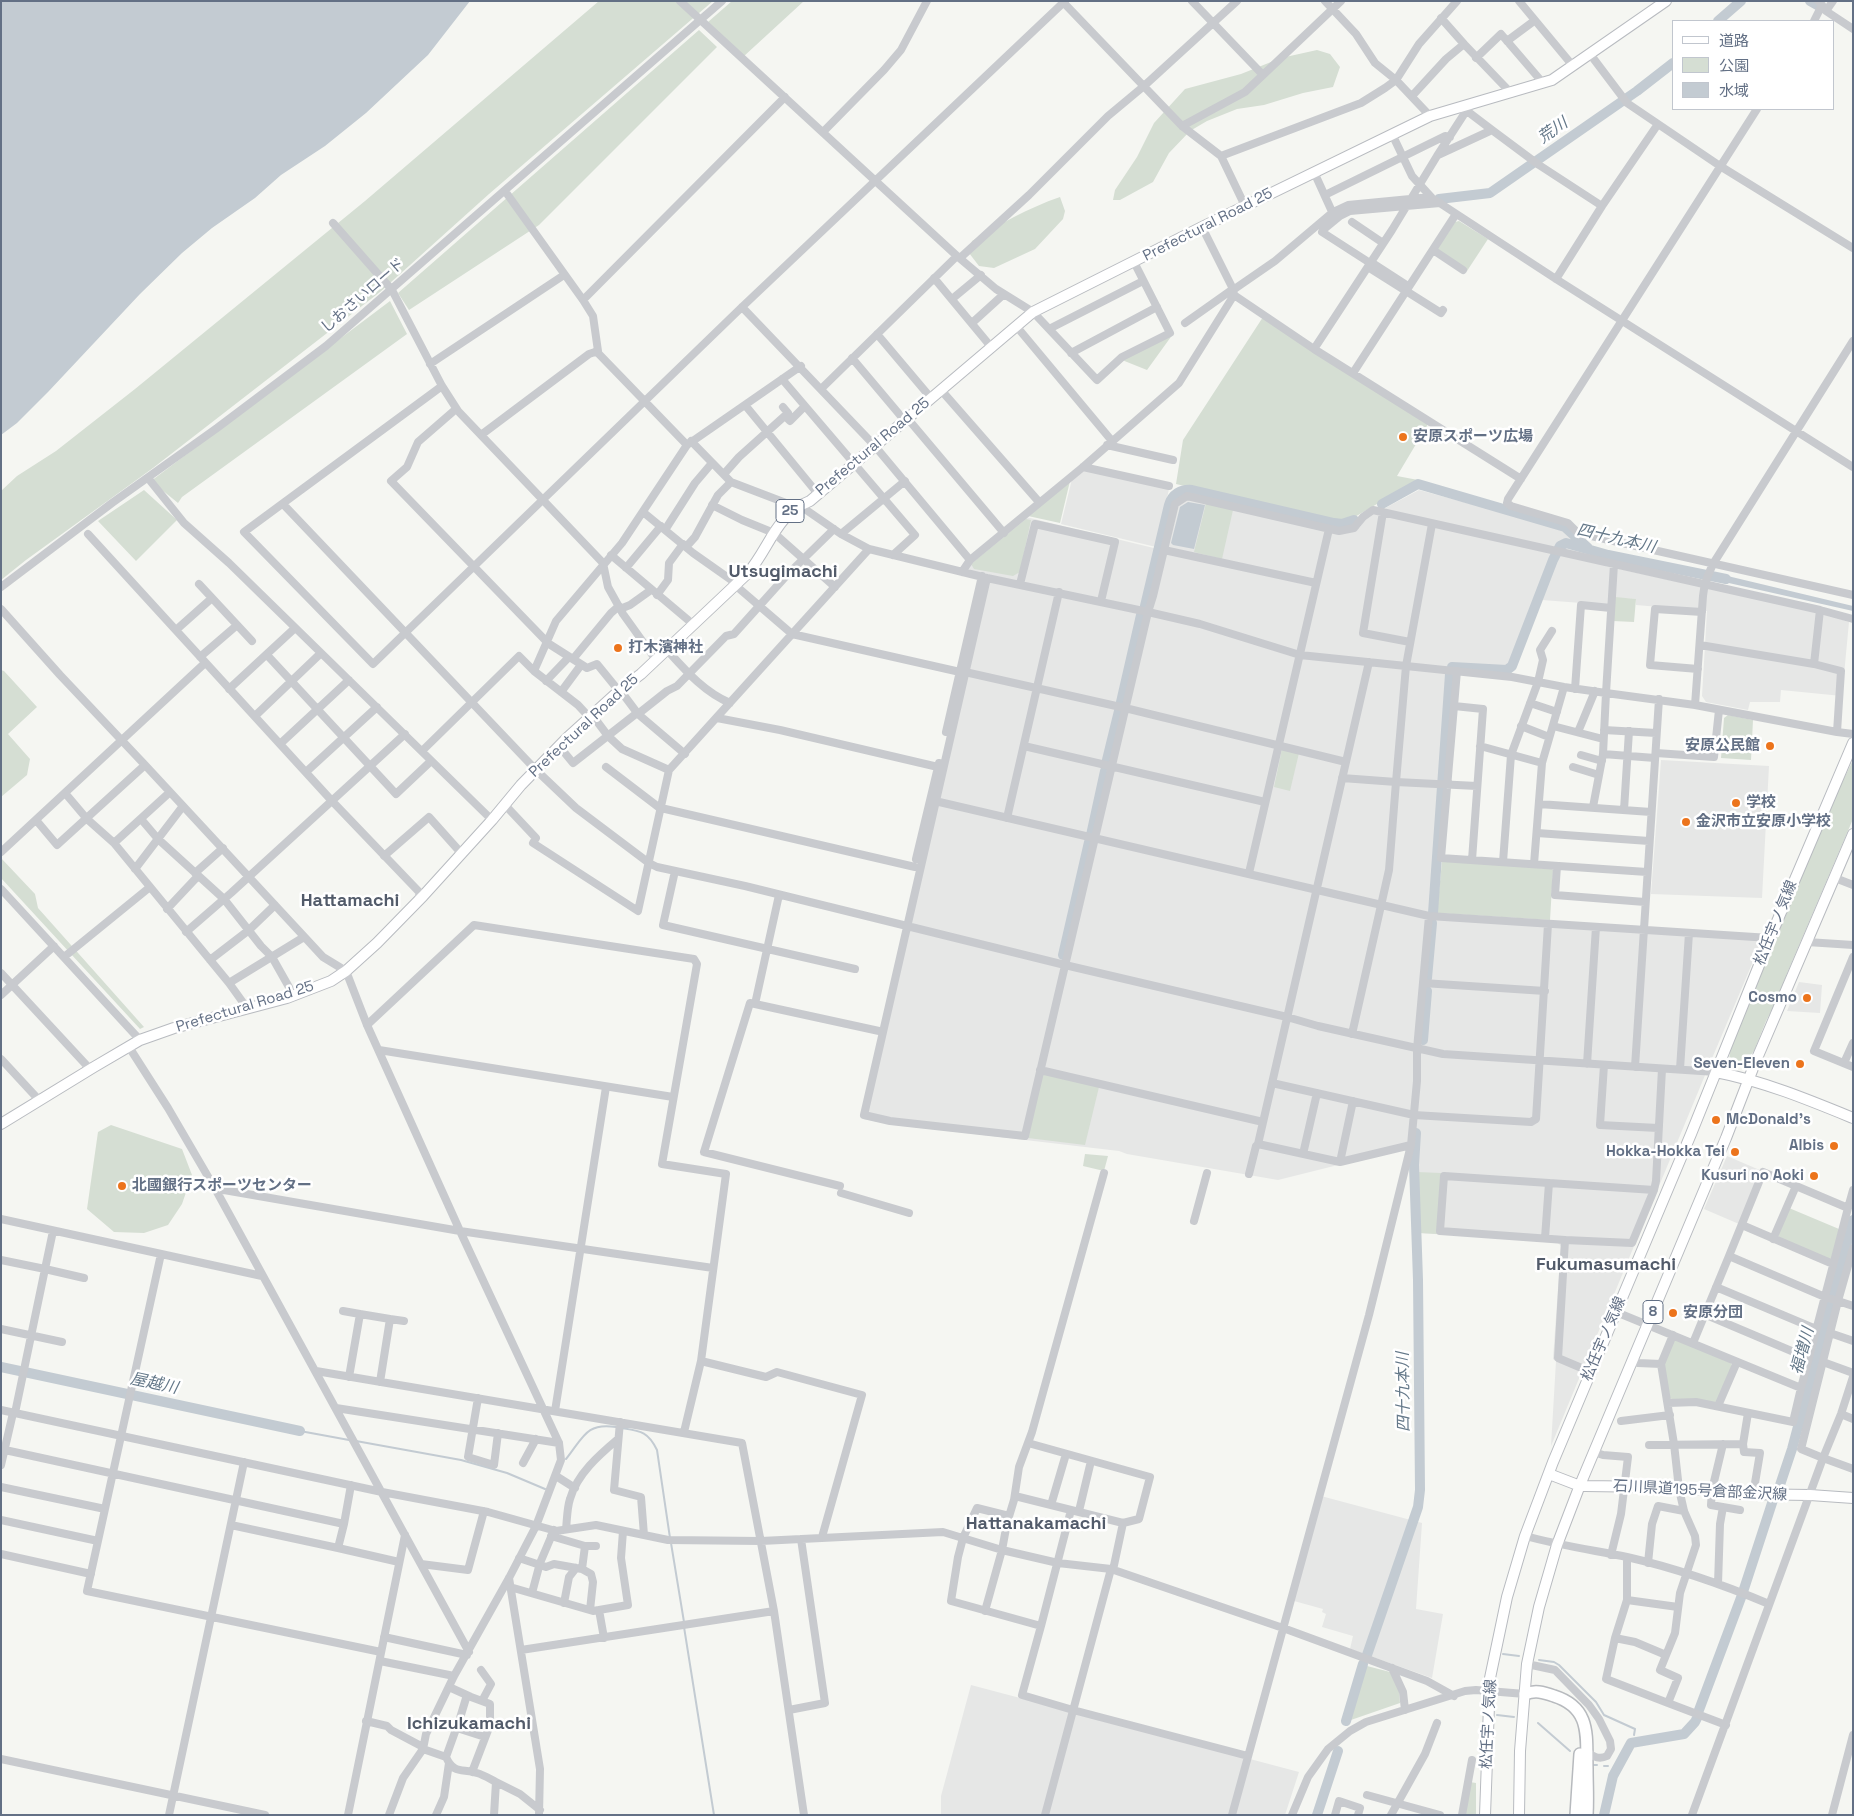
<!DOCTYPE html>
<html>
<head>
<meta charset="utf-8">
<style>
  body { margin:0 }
  #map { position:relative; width:1854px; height:1816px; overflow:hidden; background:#f5f6f2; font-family:"Space Grotesk","Noto Sans JP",sans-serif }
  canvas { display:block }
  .frame { position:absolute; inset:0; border:2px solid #637085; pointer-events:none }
  .legend { position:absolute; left:1672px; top:20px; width:162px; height:90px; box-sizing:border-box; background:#fff; border:1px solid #c1c6ce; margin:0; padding:6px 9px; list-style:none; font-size:15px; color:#637085 }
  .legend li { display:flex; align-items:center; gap:10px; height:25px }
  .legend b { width:25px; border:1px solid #c1c6ce }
</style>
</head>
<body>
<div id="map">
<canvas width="1854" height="1816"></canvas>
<div class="frame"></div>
<ul class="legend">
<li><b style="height:6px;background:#fff"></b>道路</li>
<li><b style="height:14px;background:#d5ded3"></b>公園</li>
<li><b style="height:14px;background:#c3cbd2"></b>水域</li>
</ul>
</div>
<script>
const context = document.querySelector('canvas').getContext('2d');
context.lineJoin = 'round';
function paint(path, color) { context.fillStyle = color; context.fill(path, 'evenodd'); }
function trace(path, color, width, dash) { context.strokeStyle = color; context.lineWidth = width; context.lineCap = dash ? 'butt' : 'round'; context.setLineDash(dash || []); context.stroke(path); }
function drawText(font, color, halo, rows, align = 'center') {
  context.font = font + ' "Space Grotesk","Noto Sans JP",sans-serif'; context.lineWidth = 5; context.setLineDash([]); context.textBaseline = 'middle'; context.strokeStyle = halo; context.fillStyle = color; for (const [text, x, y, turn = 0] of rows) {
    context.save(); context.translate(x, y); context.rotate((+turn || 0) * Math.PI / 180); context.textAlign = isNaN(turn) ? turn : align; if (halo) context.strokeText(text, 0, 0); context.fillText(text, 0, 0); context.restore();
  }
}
paint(new Path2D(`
  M1085 469 1169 489 1156 547 1061 524 1072 479Z
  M1419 490 1563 529 1606 566 1829 615 1849 622 1842 696 1781 690 1780 702H1750L1748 710 1706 702 1702 696 1707 611 1636 605V599L1611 598 1608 605 1542 600 1512 670 1506 672 1458 669 1434 919 1757 940 1760 945 1713 1056 1551 1446 1556 1361 1553 1359 1561 1246 1557 1242 1419 1233 1416 1158 1405 1151 1402 1149 1278 1180 1127 1154 1119 1151 889 1124 863 1119 991 575 966 570 969 564 1026 517 1166 551 1177 507 1189 498 1355 530 1360 527 1364 521 1374 514Z
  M1661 760 1769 766 1762 898 1651 894Z
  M1799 982 1822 985 1820 1013 1787 1011Z
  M1727 1156 1762 1171 1739 1224 1704 1209Z
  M1321 1496 1422 1523 1416 1609 1443 1614 1432 1678 1350 1649 1353 1636 1322 1627 1326 1614 1322 1612 1323 1609 1294 1601Z
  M971 1685 1299 1772 1285 1815H941V1796Z`), '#e6e7e6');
paint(new Path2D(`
  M599 1H713L489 194 380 292 153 468 26 560 1 580V491L17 476 56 451 135 389 365 201Z
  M732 1H804L743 57 708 22Z
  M699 30 717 47 539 225 409 310 398 293Z
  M1317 50 1330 54 1340 67 1333 87 1303 93 1264 105 1237 109 1207 121 1190 131 1169 153 1153 182 1120 200H1113L1115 190 1137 157 1154 123 1185 89 1241 74 1281 58Z
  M1060 197 1065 211 1063 219 1035 249 994 268 979 266 969 253 972 241C1000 224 1028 208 1060 197Z
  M1459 221 1488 239 1467 271 1436 251 1455 222Z
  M390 301 407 334 182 497 178 503 151 481Z
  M1263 317 1428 424 1397 476 1418 480 1353 518 1343 522 1176 484 1183 440Z
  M1173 334 1147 370 1122 360Z
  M1070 481 1060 523 1028 516Z
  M144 490 177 520 136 561 98 521Z
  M1206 503 1233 510 1222 559 1194 552Z
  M1026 519 1031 520 1020 572 1013 576 974 569 971 564Z
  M1615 597 1636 599 1634 622 1613 621Z
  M1 670 4 671 37 707 8 734 30 759 27 775 1 797Z
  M1728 715 1753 720 1751 760 1721 758 1724 718Z
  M1282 749 1299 753 1290 791 1274 787Z
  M1853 760V819L1788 971 1777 1000 1766 1021 1754 1051 1744 1063 1729 1060 1731 1046 1836 795Z
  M1 858 35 894 38 908 144 1027 140 1029 1 878Z
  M1442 861 1552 869 1553 870 1550 920 1437 913Z
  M1043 1072 1099 1087 1085 1145 1028 1138Z
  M111 1125 182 1149 192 1175 182 1204 168 1225 144 1233 114 1232 87 1209 98 1132Z
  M1085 1154 1108 1156 1104 1171 1083 1166Z
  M1417 1172 1441 1173 1437 1234 1419 1233Z
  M1789 1208 1839 1229 1832 1258 1829 1259 1780 1238 1778 1235Z
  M1677 1339 1730 1362 1732 1365 1717 1401 1714 1403 1673 1400 1670 1398 1664 1364 1674 1341Z
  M1367 1666 1390 1672 1399 1691 1400 1703 1348 1721Z
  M1470 1782 1476 1783V1815H1464Z`), '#d5ded3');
paint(new Path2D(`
  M1 1H470L428 55 366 113 325 146 281 175 255 198 212 228 182 253 140 294 48 392 17 423 1 435Z
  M1188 502 1205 505 1194 549 1173 545 1171 543 1180 507Z
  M1715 573 1853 606V611L1711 579Z`), '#c3cbd2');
trace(new Path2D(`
  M621 1428C640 1431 648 1431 657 1450L670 1538
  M300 1431 349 1440
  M356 1441 461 1460 507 1473 545 1489
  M566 1459C583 1438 586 1422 616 1427
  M671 1543 684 1622
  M684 1627 714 1815
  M1503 1654 1519 1656
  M1539 1660 1554 1662 1559 1665 1596 1702 1604 1715 1635 1729 1634 1735
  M1497 1715 1514 1717
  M1538 1723 1570 1751
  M1631 1743 1633 1740
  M1594 1765H1597
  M1604 1766H1608
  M1614 1769 1616 1770`), '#c3cbd2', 2);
trace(new Path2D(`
  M1810 1 1817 5
  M1718 21 1741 1
  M1439 199 1490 193 1637 91 1673 63
  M1382 504 1418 484 1565 527 1588 548
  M1145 606 1169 505C1172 494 1181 489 1192 490L1334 523 1342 524 1354 520
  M1452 667 1507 670 1512 666 1553 560 1560 546 1566 543 1608 555 1726 579
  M1121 702 1141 615
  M1106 764 1119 711
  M1091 835 1105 771
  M1433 913 1450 674
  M1063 955 1089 842
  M1427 978 1432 923
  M1423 1040 1427 991
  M1 1367 300 1431
  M1779 1488 1792 1449 1853 1220
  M1367 1655 1418 1507 1420 1490 1418 1280 1414 1165 1416 1133
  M1699 1710 1742 1595 1773 1500
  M1346 1721 1363 1664
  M1317 1815 1338 1751
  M1604 1815 1613 1776 1631 1743 1684 1734 1695 1722 1697 1718`), '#c3cbd2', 10);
const major = new Path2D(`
  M1716 1072C1763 1081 1809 1100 1853 1118
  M1 1124 94 1067 140 1040 174 1028 287 998 331 981 346 971 377 943 423 896 492 820 521 785 567 738 620 690 641 674 748 573C770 547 776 514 810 501L1033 312 1202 227 1430 116 1552 80 1666 1
  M1549 1474 1575 1484 1585 1486 1659 1487 1712 1490 1741 1494 1810 1495 1853 1498
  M1485 1815 1490 1678 1507 1597 1525 1536 1553 1462 1691 1134 1770 938 1853 743
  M1519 1815 1520 1751 1527 1664 1539 1607 1557 1545 1580 1485 1726 1138 1755 1063 1853 834`);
const highway = new Path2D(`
  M1525 1694C1535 1690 1543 1692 1554 1696 1592 1708 1586 1737 1587 1769 1587 1785 1588 1798 1587 1815
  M1576 1815 1580 1754`);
trace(major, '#b8bbc0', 12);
trace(highway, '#b7babe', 14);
trace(new Path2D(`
  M680 1 957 256 996 289 1033 312 1097 380 1122 357 1170 333 1134 262
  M1062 1 1182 126 1221 156 1245 206
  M1192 1 1263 75
  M1325 1 1356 34 1375 63 1396 80 1430 116
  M1519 1 1573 66
  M1822 5 1826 11 1853 29
  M1826 11 1833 1
  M1441 18 1464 44
  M1814 21 1822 5 1818 1
  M1507 41 1534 21
  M1590 54 1627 103 1658 124
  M1476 58 1501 34 1543 83
  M1412 96 1446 59 1464 44 1511 93
  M1757 109 1508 499 1507 503 1511 506 1568 523 1578 533 1853 595
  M1182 126 1245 92 1341 1
  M1492 130 1539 165 1602 206
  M823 132 884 70 901 50 927 1
  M1392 134 1412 176 1432 198 1556 279 1853 467
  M1438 155 1492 130 1467 111
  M1221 156 1361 103 1385 88 1396 80 1419 44 1457 1
  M1314 172 1334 216
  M1325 195 1445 136 1450 137
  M1352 222 1383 243
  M333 223 392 290 442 386 458 411 603 563 608 587 623 614 656 660
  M1433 250 1463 270
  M960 258 1029 195 1108 116 1144 86 1237 1
  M1371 262 1405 284
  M1370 263 1322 232 1323 230 1340 216 1350 211 1440 203
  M1368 267 1441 313 1443 310
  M934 278 992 348
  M1556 279 1602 206 1658 124 1720 166 1853 248
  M1233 290 1275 261 1333 212 1348 205 1431 197
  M1234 295 1314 349 1521 479
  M952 299 981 275
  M583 300 785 97
  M742 307 874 445 970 560
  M972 323 1004 294
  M1185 323 1233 289
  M1017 327 1112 441
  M1049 329 1143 281
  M877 334 931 398
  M1314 349 1392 230 1437 156 1470 105
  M596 351 687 445
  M1071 353 1157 307
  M852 358 905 421
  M430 364 564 275
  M1353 373 1456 214
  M782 379 915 535 893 555
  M442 386 244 532 373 664 742 307 1065 1
  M821 389 957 256
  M941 390 1039 502
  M745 405 818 494
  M456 409 418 442 407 467 391 481 546 641
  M785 416 790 421 805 406
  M908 419 1004 533
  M481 435 589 354 598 351 593 316 583 300 505 191
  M691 441 731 482 786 503 799 505 841 534 869 549 987 578 1148 612 1153 596 1175 504 1187 496 1339 531 1354 528 1363 517 1373 510 1820 610 1853 619
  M1107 445 1173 460
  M1083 467 1169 486
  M724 474 739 457 788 413 783 407
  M148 478 184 523 229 563 492 820
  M283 504 536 770 576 808 649 863 657 867 745 886 1065 965 1287 1017 1318 1026 1443 1054 1716 1072
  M712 505 742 520 774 533 835 587
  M643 512 693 553 737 584
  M1383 512 1363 633 1410 642
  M665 530 695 483 712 463
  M88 534 332 801 423 896H419
  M841 534 905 481
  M686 547 695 537 718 495 731 482
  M1164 550 1316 583
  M611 555 694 625
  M626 568 661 526
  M962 572 970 560 1083 467 1179 383 1234 295 1233 289 1202 227
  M987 578 864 1115 890 1121 1025 1136 1148 612 1200 624 1300 655 1512 677 1564 687 1606 693 1614 564
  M199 584 252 641
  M1020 584 1035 524 1115 542 1101 601
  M735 585 792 634 960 672
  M1 587 112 503 217 428 326 346 722 1
  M657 595 668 580 669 563 683 544
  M1 609 60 675 145 765 298 930 323 957 346 971 367 1025 460 1231 559 1443 561 1460 536 1526 509 1578 454 1676 426 1734 423 1749 403 1778 389 1815
  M620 609 630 605 651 590
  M1820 610 1814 664 1841 671 1837 732 1853 734
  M176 630 212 598
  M546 642 587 668 597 664 619 691
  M1700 645 1814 664
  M667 650C686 671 704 692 730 703
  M267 655 396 794 431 761
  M200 657 236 626
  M573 659 611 613 619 606
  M1369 662 1258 1144 1340 1162 1411 1145
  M1698 669 1650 665 1655 609 1702 612
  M1457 671 1441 858 1647 872
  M965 672 1125 708 1346 762
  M546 681 569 657
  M229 689 295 628
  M1575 689 1581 605 1611 608
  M620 690 638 714 685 754
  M561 692 581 665
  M1530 703 1557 712
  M1454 706 1483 709 1472 860
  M638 714 667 691 677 686 726 636 734 634 787 575 834 529
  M255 716 321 653
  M593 716 608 736 622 749 669 770
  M590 718 578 705 534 671 556 621 622 543 687 445 801 366
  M717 718 780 730 938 767
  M1521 726 1549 737
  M1553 726 1603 739
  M1604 730 1656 733
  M946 732 982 576
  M1578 732 1595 691
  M1837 732 1695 705 1703 596C1704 584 1708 575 1713 564L1853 341
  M280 744 349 680
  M559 746 573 763 637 713
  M1024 746 1265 802
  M1480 746 1542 763 1534 864
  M422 751 519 656 534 671
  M1656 753 1714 757 1719 710
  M1603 754 1655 758
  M1581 755 1602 761
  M1542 763 1564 687
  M606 767 661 809
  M1573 767 1599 775
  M306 772 377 707
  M1342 778 1396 782 1406 666 1432 524
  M65 793 87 819 114 843 229 983 247 1008
  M935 801 1429 916 1770 938
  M1539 804 1651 812
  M505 805 536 838 533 843 638 911 669 770 869 549
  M1593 807 1603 754 1606 693 1695 705
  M661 808 915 867
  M1624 810 1629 731
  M1007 818 1059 592
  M141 819 158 839 224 899 261 946 272 957 294 996
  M36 820 57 845 145 765
  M1537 833 1649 841
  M114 843 170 792
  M1 852 205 663
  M384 856 429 817 462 854
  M916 859 939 763
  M1503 862 1511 755 1538 682 1543 660 1540 650 1552 631
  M1557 866 1555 895 1645 902
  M135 869 183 806
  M675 871 663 925 855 969
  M195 873 223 848
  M1249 873 1329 529
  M1835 878 1853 885
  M1 889 140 1040
  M779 895 755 1004 879 1031
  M167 909 198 876
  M186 932 231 893 405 734
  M1807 942 1853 945
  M64 957 150 887
  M1853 957 1814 1051 1853 1067
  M210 960 249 930 275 905
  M1 973 90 1069
  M229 983 304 937
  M1423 983 1545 991
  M1 995 54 946
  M755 1004 750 1003 704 1152 840 1186
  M367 1025 474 925 694 959 697 964 662 1164 726 1174 701 1361 684 1432
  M1352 1034 1389 870 1396 782 1477 786
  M129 1047 168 1108 217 1192 469 1652
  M379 1050 673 1097
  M1 1059 39 1100
  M1844 1063 1853 1043
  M1587 1064 1596 927
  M1604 1065 1600 1125 1658 1128
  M1635 1067 1659 699
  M1680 1069 1689 933
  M1040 1070 1263 1122
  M1272 1083 1414 1115 1531 1122 1536 1119 1548 924
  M1303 1154 1317 1093
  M1340 1162 1353 1101
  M1249 1174 1256 1146 1258 1144
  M217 1192 224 1190 460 1231 713 1268
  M841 1193 909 1213
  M1848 1208 1853 1190
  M1 1219 262 1276
  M1194 1221 1207 1173
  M1742 1225 1833 1264
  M53 1231 45 1269 84 1278
  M1545 1238 1549 1183
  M1773 1239 1796 1186
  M1565 1240 1440 1231 1444 1176 1654 1190
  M1853 1248 1838 1301 1853 1306
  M161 1254 87 1591 381 1652
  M1 1260 45 1269 15 1413
  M1716 1287 1816 1329
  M343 1311 360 1314
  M1616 1312 1801 1388 1848 1208 1763 1172 1729 1256 1825 1297 1838 1301 1801 1449 1823 1458 1692 1815
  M1704 1314 1808 1358
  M390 1319 404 1321
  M1 1329 62 1342
  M1830 1333 1853 1341
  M1673 1335 1661 1364 1674 1444 1679 1489 1684 1511 1695 1536 1696 1545 1680 1593 1675 1633 1660 1670 1678 1678 1668 1703 1726 1725
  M1693 1343 1729 1256
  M701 1361 766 1377 777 1372 862 1395 822 1537
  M1632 1361 1638 1363 1661 1364
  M1823 1362 1853 1373
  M316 1371 742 1443 774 1611 804 1815
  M1591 1372 1558 1358 1565 1240 1632 1243 1654 1190 1656 1181 1662 1069
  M349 1377 360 1314 390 1319 380 1382
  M1853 1377 1841 1414 1823 1458 1853 1469
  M478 1398 468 1457 494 1465 498 1433
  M1668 1403 1696 1402 1793 1422 1801 1388
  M1718 1406 1737 1362
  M336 1408 559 1443
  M1 1410 382 1492 488 1512 556 1531 596 1525 668 1540 761 1541 943 1532 1002 1550 1058 1563 1111 1569 1283 1628 1427 1681 1454 1696
  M555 1411 606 1087
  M1841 1414 1853 1419
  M1621 1421 1670 1415
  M620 1422 614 1490 641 1497 644 1535
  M1028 1443 1150 1477 1139 1519 1123 1523 1071 1510
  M1723 1444 1712 1490 1711 1505 1740 1510
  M1743 1444 1744 1452 1760 1453 1753 1495
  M1649 1445 1743 1444 1748 1413
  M5 1450 344 1524 338 1548 399 1562
  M1594 1452 1603 1455 1628 1457 1621 1514 1611 1555
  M523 1463 536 1439
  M1 1465 13 1413
  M556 1476 575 1488
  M1 1487 105 1509
  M1051 1505 1066 1454
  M1079 1511 1091 1461
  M1009 1516 977 1508 963 1538 958 1557 951 1601 1041 1626 1071 1510 1015 1496
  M1 1520 98 1541
  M344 1524 351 1485
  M231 1525 338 1548
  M566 1529C567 1520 567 1508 570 1499 577 1474 599 1455 618 1439
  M551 1536 585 1546H596
  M1525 1536C1558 1545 1592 1550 1627 1557 1675 1568 1724 1585 1769 1604
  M1 1554 91 1574
  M1627 1557V1600L1615 1638 1606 1679 1668 1703
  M519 1558 546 1567 554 1564 582 1569 585 1546
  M1648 1563 1652 1524 1658 1506 1684 1511
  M421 1564 468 1570 484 1511
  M582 1569 591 1574 593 1582 590 1610
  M1113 1570 1123 1523
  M509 1578 540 1769 539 1815
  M1718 1584 1720 1524 1723 1507
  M510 1587 593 1611 599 1610
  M532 1593 540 1563 554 1530
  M1627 1600 1678 1607
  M564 1603 569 1577 576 1568
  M985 1611 1002 1550 1007 1523 1014 1500 1019 1467 1032 1432 1104 1173
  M1041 1626 1022 1695 1073 1710 1248 1756
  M384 1637 467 1655
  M604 1638 599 1610 628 1605 621 1558 623 1531
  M1615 1638 1635 1642 1666 1655
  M521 1650 774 1611
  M380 1661 454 1676
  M1527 1664 1555 1670 1589 1705 1599 1719 1610 1741 1611 1749 1607 1756C1599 1760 1593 1757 1587 1751
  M1392 1668 1403 1692 1405 1710
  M481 1670 491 1684 482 1701
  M449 1687 471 1697 490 1704V1725L472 1772
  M789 1710 825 1703 801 1539
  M366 1721 387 1726 391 1730 423 1747
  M457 1728 485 1737
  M423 1749 446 1757C454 1775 463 1768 477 1773 484 1775 490 1779 496 1782L494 1815
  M446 1757 460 1718 467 1695
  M1 1759 265 1815
  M496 1782 520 1794 540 1810
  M1367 1795 1440 1815
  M169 1815 244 1462
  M348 1815 405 1535
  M436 1815 444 1797 449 1763
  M1045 1815 1111 1569
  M1232 1815 1369 1315 1411 1145 1417 1081V1049L1429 916
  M1292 1815 1308 1777 1328 1749 1350 1731 1366 1722 1465 1691 1476 1690 1525 1694
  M1335 1815 1339 1801 1360 1808 1358 1815
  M1391 1815 1425 1754 1437 1723
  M1462 1815 1472 1760
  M1832 1815 1853 1735`), '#c8cace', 8);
trace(major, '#fff', 10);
trace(highway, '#fff', 11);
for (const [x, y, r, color] of [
  [1403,437,5,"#ec741c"],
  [618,648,5,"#ec741c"],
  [1770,746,5,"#ec741c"],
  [1736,803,5,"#ec741c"],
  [1686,822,5,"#ec741c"],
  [1807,998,5,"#ec741c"],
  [1800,1064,5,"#ec741c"],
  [1716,1120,5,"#ec741c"],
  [1834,1146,5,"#ec741c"],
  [1735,1152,5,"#ec741c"],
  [1814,1176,5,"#ec741c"],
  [122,1186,5,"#ec741c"],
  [1673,1313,5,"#ec741c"]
]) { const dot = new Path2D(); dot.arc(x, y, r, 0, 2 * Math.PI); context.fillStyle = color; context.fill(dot); trace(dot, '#fff', 2); }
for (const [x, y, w] of [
  [790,511,28],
  [1653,1312,20]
]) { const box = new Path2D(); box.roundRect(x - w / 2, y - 11.5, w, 23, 4); context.fillStyle = '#fff'; context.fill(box); trace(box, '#637085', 1); }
drawText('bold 14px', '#637085', null, [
  ["25",790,511],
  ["8",1653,1312]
]);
drawText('15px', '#637085', '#fff', [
  ["Prefectural Road 25",1208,225,-27],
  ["しおさいロード",363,296,-41],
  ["Prefectural Road 25",873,447,-40],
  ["Prefectural Road 25",584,726,-43],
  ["松任宇ノ気線",1776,923,-68],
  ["Prefectural Road 25",245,1007,-17],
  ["松任宇ノ気線",1604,1339,-67],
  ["石川県道195号倉部金沢線",1700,1491,3],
  ["松任宇ノ気線",1489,1724,-87]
]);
drawText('bold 15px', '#637085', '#fff', [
  ["安原スポーツ広場",1413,437],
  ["打木濱神社",628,648],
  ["安原公民館",1760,746,"right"],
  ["学校",1746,803],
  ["金沢市立安原小学校",1696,822],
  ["Cosmo",1797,998,"right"],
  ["Seven-Eleven",1790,1064,"right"],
  ["McDonald's",1726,1120],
  ["Albis",1824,1146,"right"],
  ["Hokka-Hokka Tei",1725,1152,"right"],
  ["Kusuri no Aoki",1804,1176,"right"],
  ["北國銀行スポーツセンター",132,1186],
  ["安原分団",1683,1313]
], 'left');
drawText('italic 16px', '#647889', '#fff', [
  ["荒川",1553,131,-35],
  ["四十九本川",1616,539,13],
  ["福増川",1803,1351,-75],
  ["屋越川",154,1384,12],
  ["四十九本川",1404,1392,-91]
]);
drawText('bold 18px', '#525b6a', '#fff', [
  ["Utsugimachi",783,572],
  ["Hattamachi",350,901],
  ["Fukumasumachi",1606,1265],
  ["Hattanakamachi",1036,1524],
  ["Ichizukamachi",469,1724]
]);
</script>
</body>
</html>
